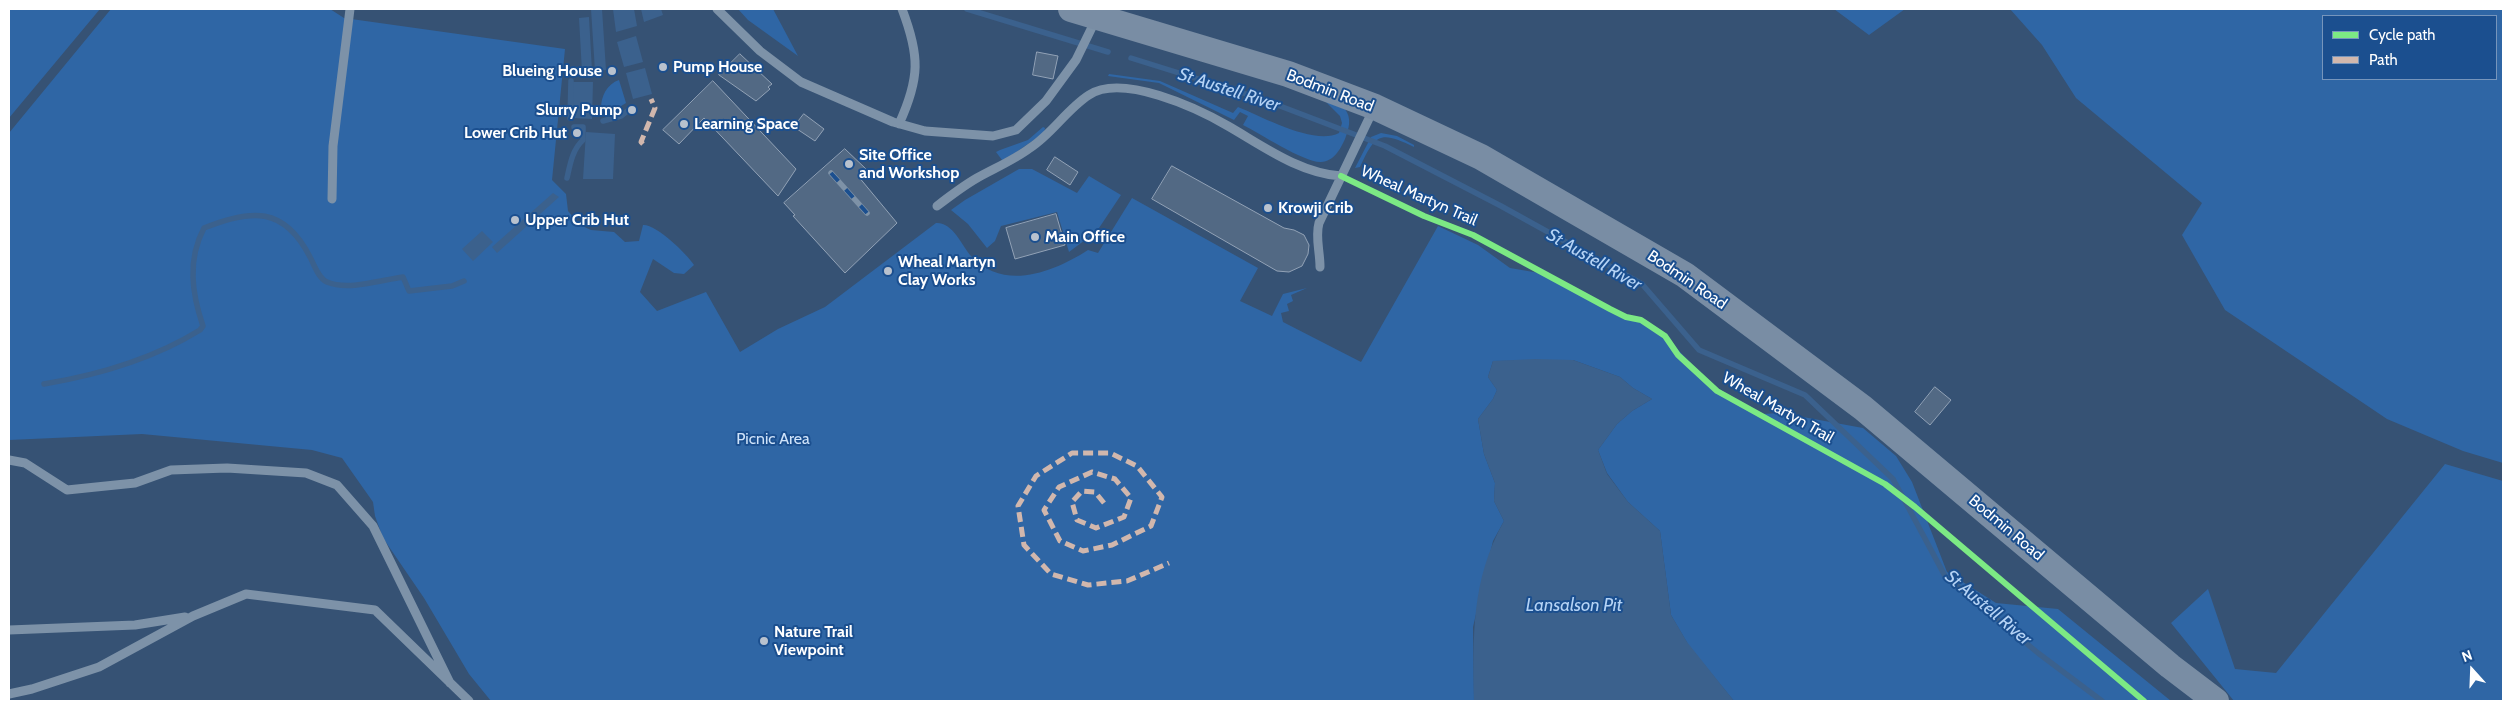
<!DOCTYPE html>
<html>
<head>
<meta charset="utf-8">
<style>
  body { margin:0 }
  #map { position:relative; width:2512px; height:710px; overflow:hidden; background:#365274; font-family:Cabin,sans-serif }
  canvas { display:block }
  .frame { position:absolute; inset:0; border:10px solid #fff; pointer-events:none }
  .legend { position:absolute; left:2322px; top:15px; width:175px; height:65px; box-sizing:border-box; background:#1b4f8f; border:1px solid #7695bc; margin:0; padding:6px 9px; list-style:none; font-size:15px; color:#fff }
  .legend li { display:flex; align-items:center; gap:10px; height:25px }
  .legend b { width:25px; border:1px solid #7695bc }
  .north { position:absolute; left:2447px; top:645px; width:50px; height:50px; -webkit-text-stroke:4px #1b4f8f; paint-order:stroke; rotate:340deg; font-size:14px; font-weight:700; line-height:20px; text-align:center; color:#fff }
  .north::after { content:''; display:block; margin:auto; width:18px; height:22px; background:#fff; clip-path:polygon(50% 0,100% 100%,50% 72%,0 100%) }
</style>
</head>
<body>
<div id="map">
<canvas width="2512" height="710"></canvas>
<div class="frame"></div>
<ul class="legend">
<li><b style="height:6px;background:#7ce984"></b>Cycle path</li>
<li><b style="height:6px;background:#d1b7ad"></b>Path</li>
</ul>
<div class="north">N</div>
</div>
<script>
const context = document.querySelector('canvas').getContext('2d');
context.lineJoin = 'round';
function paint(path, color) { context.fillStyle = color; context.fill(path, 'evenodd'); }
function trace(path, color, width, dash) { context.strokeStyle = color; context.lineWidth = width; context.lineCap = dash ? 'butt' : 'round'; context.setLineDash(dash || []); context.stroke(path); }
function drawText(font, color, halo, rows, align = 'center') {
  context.font = font + ' Cabin,sans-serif'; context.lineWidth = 4; context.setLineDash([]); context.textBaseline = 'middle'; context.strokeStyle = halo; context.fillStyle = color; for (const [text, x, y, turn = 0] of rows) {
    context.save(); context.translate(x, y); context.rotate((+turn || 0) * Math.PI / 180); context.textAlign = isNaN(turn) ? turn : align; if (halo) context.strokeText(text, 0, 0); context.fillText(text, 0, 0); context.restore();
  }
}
paint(new Path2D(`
  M9 9H100L9 118Z
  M111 9H330L344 18 565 49 552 180 566 194 568 211 580 225 591 230 614 232 625 242 639 241 643 225C656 224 687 254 694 265L684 274 674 273 653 259 640 292 657 311 706 292 740 352 778 329 825 307 936 223C953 222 962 246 971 256 1004 292 1054 272 1088 250L1098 253 1132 198 1258 268 1240 301 1272 316 1283 294 1307 288 1291 295 1293 301 1287 304 1289 311 1281 313 1283 322 1361 362 1438 226 1478 245 1510 268 1545 274 1610 309 1641 320 1665 336 1717 391 1762 414 1781 413 1863 428 1896 456 1912 482 1947 572 1996 603 2058 609 2171 701H1734L1689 646 1671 615 1660 531 1628 502 1607 473 1598 450 1617 424 1632 411 1652 399 1633 388 1620 377 1573 360 1493 361 1488 377 1497 390 1493 399 1478 419 1484 454 1495 483 1494 501 1504 521 1493 541 1473 627 1474 701H491L469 674 424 598 383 538 375 516 373 502 342 458 312 450 142 434 9 440V133Z
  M738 9H773L798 56 748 20Z
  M1834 9H1905L1869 35Z
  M2010 9H2503V463L2463 451 2387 419 2225 310 2182 235 2202 203 2076 98 2042 45ZM2323 16H2496V79H2323Z
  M1109 74 1160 81 1233 113 1238 107C1263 117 1315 146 1339 133L1342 123 1340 116 1326 102 1345 109C1352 119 1349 128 1345 139 1340 150 1334 161 1321 162 1305 163 1259 133 1243 125L1248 116 1240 112 1234 120 1159 83 1108 76Z
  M619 80 626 103 621 106 601 108C601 96 607 84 619 80Z
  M1043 127 1045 128 1044 133 1006 159 1002 160 996 152 1000 150 1028 140Z
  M1381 133 1397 136 1414 145V147C1380 130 1375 134 1360 167L1355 168 1371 137Z
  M1019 169H1032L1077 193 1089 176 1121 195 1097 231 1069 252 1057 212 1001 226 995 241 987 248 968 224 951 210 965 200Z
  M2445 464 2503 481V701H2234L2171 623 2208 589 2235 669 2276 673Z`), '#2f66a5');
paint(new Path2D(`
  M591 9H602L606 70 595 71Z
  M613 9H634L637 26 616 32Z
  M641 9H661L663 15 644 22Z
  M589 17 592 71 582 72 579 18Z
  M636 36 643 62 624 67 617 42Z
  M645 68 652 94 633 99 626 73Z
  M573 82H593L592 119 572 118Z
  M586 132 615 134 613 179H583Z
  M553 193 559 197 497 253 492 247Z
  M482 231 493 242 473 261 462 249Z
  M1535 359 1573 360 1620 377 1633 388 1652 399 1632 411 1617 424 1598 450 1607 474 1628 502 1660 531 1671 615 1687 642 1734 701H1474C1473 636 1471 580 1504 521L1494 501 1495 483 1484 454 1478 419 1493 399 1497 390 1488 377 1493 361Z`), '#3b618d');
trace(new Path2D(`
  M967 9 1108 52
  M1131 58 1259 98 1385 146 1501 206 1642 284 1699 350 1805 395 1893 479 1945 576 2038 653 2102 701
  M570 118 571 81
  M603 121 621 116 630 109
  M567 178C570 165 572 150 583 140V127H574
  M44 384C98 375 153 359 200 330L203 326C192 294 187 260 204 228 251 209 284 206 310 257 314 264 318 278 327 282 348 291 381 280 403 277L409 291 452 286 464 281`), '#3b618d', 5.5);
const building = new Path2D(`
  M1037 52 1058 56 1053 79 1033 75Z
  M740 54 772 84 768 87 770 89 756 101 719 75Z
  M713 81 796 169 778 196 704 118 679 144 663 130Z
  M804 114 824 129 815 141 794 127Z
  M845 149 866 169 858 176 897 223 845 273 793 216 795 215 784 203Z
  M1055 157 1078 172 1070 185 1047 170Z
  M1172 166 1284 228 1294 230 1304 235 1309 245 1308 254 1302 266 1289 272 1277 271 1152 199Z
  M1056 214 1065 245 1015 259 1006 228Z
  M1935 387 1951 400 1930 425 1915 412Z`);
paint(building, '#526984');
trace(building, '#92a2b6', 1);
trace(new Path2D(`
  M717 9 760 51 801 82 893 122 925 131 993 136 1016 130 1046 101 1076 60 1096 19
  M899 124C920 78 920 56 902 9
  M332 199 333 146 350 9
  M937 206C950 196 963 186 977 178 995 168 1014 160 1030 148 1052 134 1067 109 1089 95 1122 73 1197 108 1228 126 1263 146 1299 173 1341 176
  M1320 267C1320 251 1315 237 1319 223L1374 108
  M9 460 25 463 67 490 135 483 171 470 227 468 306 473 337 485 373 526 450 683
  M9 630 135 625 185 617
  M9 694 32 689 99 667 193 616 246 594 375 610 469 701`), '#7d92a8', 9);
trace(new Path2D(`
  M1071 9 1288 74 1375 107 1481 157 1685 275 1863 408 2170 666 2216 701`), '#798da4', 26);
const rail = new Path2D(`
  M831 173 867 213`);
trace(rail, '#7e92a7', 5.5);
trace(rail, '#1b4f8f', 4, [11]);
trace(new Path2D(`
  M643 144 641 142 655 108 651 99
  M1104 503 1095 492 1082 491 1072 502 1077 520 1096 528 1124 517 1131 498 1115 479 1092 472 1059 487 1044 510 1060 541 1083 551 1112 545 1151 526 1162 497 1137 466 1110 453H1072L1036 476 1018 506 1024 545 1051 574 1088 585 1127 581 1169 563`), '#d1b7ad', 5, [10, 5]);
trace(new Path2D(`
  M1341 176 1424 216 1473 235 1610 309 1626 317 1641 320 1665 336 1678 355 1717 391 1885 484 1915 507 2144 701`), '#7ce984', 6);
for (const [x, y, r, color] of [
  [663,67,5,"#b9c2ce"],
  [612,71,5,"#b9c2ce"],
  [632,110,5,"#b9c2ce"],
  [684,124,5,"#b9c2ce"],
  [577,133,5,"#b9c2ce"],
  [849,164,5,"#b9c2ce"],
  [1268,208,5,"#b9c2ce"],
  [515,220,5,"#b9c2ce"],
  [1035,237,5,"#b9c2ce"],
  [888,271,5,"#b9c2ce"],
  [764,641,5,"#b9c2ce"]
]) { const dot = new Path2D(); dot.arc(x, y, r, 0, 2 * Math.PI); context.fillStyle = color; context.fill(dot); trace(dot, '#1b4f8f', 2); }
drawText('bold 16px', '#fff', '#1b4f8f', [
  ["Pump House",673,67],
  ["Blueing House",602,71,"right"],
  ["Slurry Pump",622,110,"right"],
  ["Learning Space",694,124],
  ["Lower Crib Hut",567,133,"right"],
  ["Site Office",859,155],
  ["and Workshop",859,173],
  ["Krowji Crib",1278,208],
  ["Upper Crib Hut",525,220],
  ["Main Office",1045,237],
  ["Wheal Martyn",898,262],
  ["Clay Works",898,280],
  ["Nature Trail",774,632],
  ["Viewpoint",774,650]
], 'left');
drawText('16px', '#fff', '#1b4f8f', [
  ["Bodmin Road",1330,91,21],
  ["Wheal Martyn Trail",1419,196,24],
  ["Bodmin Road",1687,280,34],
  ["Wheal Martyn Trail",1778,408,30],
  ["Bodmin Road",2006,528,40]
]);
drawText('16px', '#cfe3fa', '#1b4f8f', [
  ["Picnic Area",773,439]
]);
drawText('italic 18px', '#b5d3f5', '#1b4f8f', [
  ["St Austell River",1229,90,18],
  ["St Austell River",1594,260,30],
  ["Lansalson Pit",1574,606],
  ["St Austell River",1988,608,40]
]);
</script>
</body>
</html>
